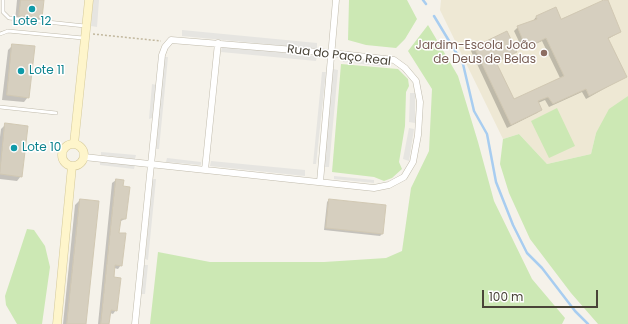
<!DOCTYPE html>
<html>
<head>
<meta charset="utf-8">
<style>
  body { margin:0 }
  #map { position:relative; width:628px; height:324px; overflow:hidden; background:#f5f2ea; font-family:Poppins,sans-serif }
  canvas { display:block }
  .scale { position:absolute; left:482px; top:290px; width:116px; height:18px; box-sizing:border-box; border:2px solid #494438; border-top:0; padding-left:5px; font-size:12px; line-height:14px; white-space:nowrap; color:#494438; -webkit-text-stroke:3px #fff; paint-order:stroke }
</style>
</head>
<body>
<div id="map">
<canvas width="628" height="324"></canvas>
<div class="scale">100 m</div>
</div>
<script>
const context = document.querySelector('canvas').getContext('2d');
context.lineJoin = 'round';
function paint(path, color) { context.fillStyle = color; context.fill(path, 'evenodd'); }
function trace(path, color, width, dash) { context.strokeStyle = color; context.lineWidth = width; context.lineCap = dash ? 'butt' : 'round'; context.setLineDash(dash || []); context.stroke(path); }
function drawText(font, color, halo, rows, align = 'center') {
  context.font = font + ' Poppins,sans-serif'; context.lineWidth = 3; context.setLineDash([]); context.textBaseline = 'middle'; context.strokeStyle = halo; context.fillStyle = color; for (const [text, x, y, turn = 0] of rows) {
    context.save(); context.translate(x, y); context.rotate((+turn || 0) * Math.PI / 180); context.textAlign = isNaN(turn) ? turn : align; if (halo) context.strokeText(text, 0, 0); context.fillText(text, 0, 0); context.restore();
  }
}
paint(new Path2D(`
  M441 0H628V96L596 133 591 154 547 164 519 134 503 139 440 10Z`), '#eee8d4');
paint(new Path2D(`
  M349 0H407L417 19 405 39 396 48 366 45 348 40Z
  M428 25 458 76 478 142 494 201 532 279 565 318 562 324H150L158 252 210 262H324L386 258 402 251 411 188 429 151 432 89 408 51Z
  M341 64 398 69 408 79 409 86 406 92 405 126 399 162 402 169 392 178 384 181 374 177 332 172Z
  M628 96V324H598L571 293 530 239 509 193 500 164 503 139 519 134 547 164 591 154 596 133 609 109Z
  M557 108 575 146 549 158 531 121Z
  M27 229 34 230 45 246 50 267 42 324H17L6 305 5 296Z`), '#cce8b4');
paint(new Path2D(`
  M93 0H99L97 27 91 26Z
  M182 30 317 43V49L182 36Z
  M222 46 317 56 316 61 221 52Z
  M164 57H168L159 149H156Z
  M343 59 390 63 389 67 343 62Z
  M333 69 338 70 329 167H323Z
  M322 72H326L316 164H313Z
  M152 84 156 85 152 118 149 119Z
  M410 93H415V123L409 122Z
  M409 128 414 129 409 161 403 159Z
  M101 152 136 155 135 159 101 155Z
  M167 158 201 162V165L166 162Z
  M211 161 305 170V176L210 166Z
  M100 162 135 165 134 169 100 165Z
  M334 176 374 180V183L334 179Z
  M153 179H156L148 260 145 259Z
  M144 265H148L145 294H141Z`), '#e6e5e1');
paint(new Path2D(`
  M17 0H43L41 18 37 23 15 21Z
  M606 0 620 32 608 39 625 77 586 99 582 92 549 107 545 100 538 103 541 110 537 113 507 128 471 51 475 48 516 52 495 63 513 101 560 78 542 41 523 50 514 31 518 27 533 21 536 17 561 20Z
  M13 45 28 97 24 102 2 100 8 50Z
  M6 124 21 176 17 181 0 179V137L1 129Z
  M116 180 122 187 129 188 125 219 119 222 118 233 121 265 118 269 114 268 113 278 116 310 113 314 110 313 108 324H98L112 183Z
  M80 200 85 324H63L75 205Z
  M329 200 382 234 380 236 324 230 327 202Z`), '#0003');
trace(new Path2D(`
  M423 0 426 4
  M434 16 463 64 474 111 487 134 496 182 513 225 527 253 542 268 575 311 588 324`), '#a8cdf0', 2.5);
const building = new Path2D(`
  M21 0H44L42 18 19 16Z
  M604 0H608L621 32 608 38 627 77 589 96 586 89 553 104 548 97 538 101 542 110 511 125 474 47 507 31 517 52 496 62 514 99 564 76 546 38 526 48 517 26 537 19 536 16 556 7 561 19Z
  M12 44 35 46 29 98 7 95Z
  M5 123 28 126 22 177 0 174Z
  M116 179 124 180 123 186 130 187 126 219H121L119 233H126L122 266 115 265 114 277 121 278 117 311 111 310 109 324H101Z
  M80 199 99 201 86 324H67Z
  M329 199 386 205 383 234 326 228Z`);
paint(building, '#d6cfbf');
trace(building, '#d1c8b3', 1);
const lane = new Path2D(`
  M3 0V12L9 18 85 26
  M0 34 8 31 83 38
  M0 107 56 113`);
const street = new Path2D(`
  M84 157 374 188 389 185 404 177 413 162 418 135 420 102 416 81 405 68 394 60 331 53 171 40 165 47 162 55 135 324
  M205 170 218 43
  M320 182 336 0`);
const secondary = new Path2D(`
  M62 155a11 11 0 1 1 22 0a11 11 0 1 1-22 0Z
  M74 144 89 0
  M57 324 72 166`);
trace(lane, '#c0bbac', 4);
trace(street, '#c0bbac', 7);
trace(secondary, '#d4c99a', 9);
trace(new Path2D(`
  M93 34 161 41`), '#c2b89e', 1.5, [2, 2]);
trace(lane, '#fff', 3);
trace(street, '#fff', 6);
trace(secondary, '#fef5cb', 8);
for (const [x, y, r, color] of [
  [32,9,4,"#0f9aa8"],
  [544,53,4,"#8d6e63"],
  [21,71,4,"#0f9aa8"],
  [14,148,4,"#0f9aa8"]
]) { const dot = new Path2D(); dot.arc(x, y, r, 0, 2 * Math.PI); context.fillStyle = color; context.fill(dot); trace(dot, '#fff', 1.5); }
drawText('12px', '#0d838f', '#fff', [
  ["Lote 12",32,22,"center"],
  ["Lote 11",29,71],
  ["Lote 10",22,148]
], 'left');
drawText('12px', '#785e54', '#fff', [
  ["Jardim-Escola João",536,46],
  ["de Deus de Belas",536,60]
], 'right');
drawText('12px', '#494438', '#fff', [
  ["Rua do Paço Real",339,56,7]
]);
</script>
</body>
</html>
